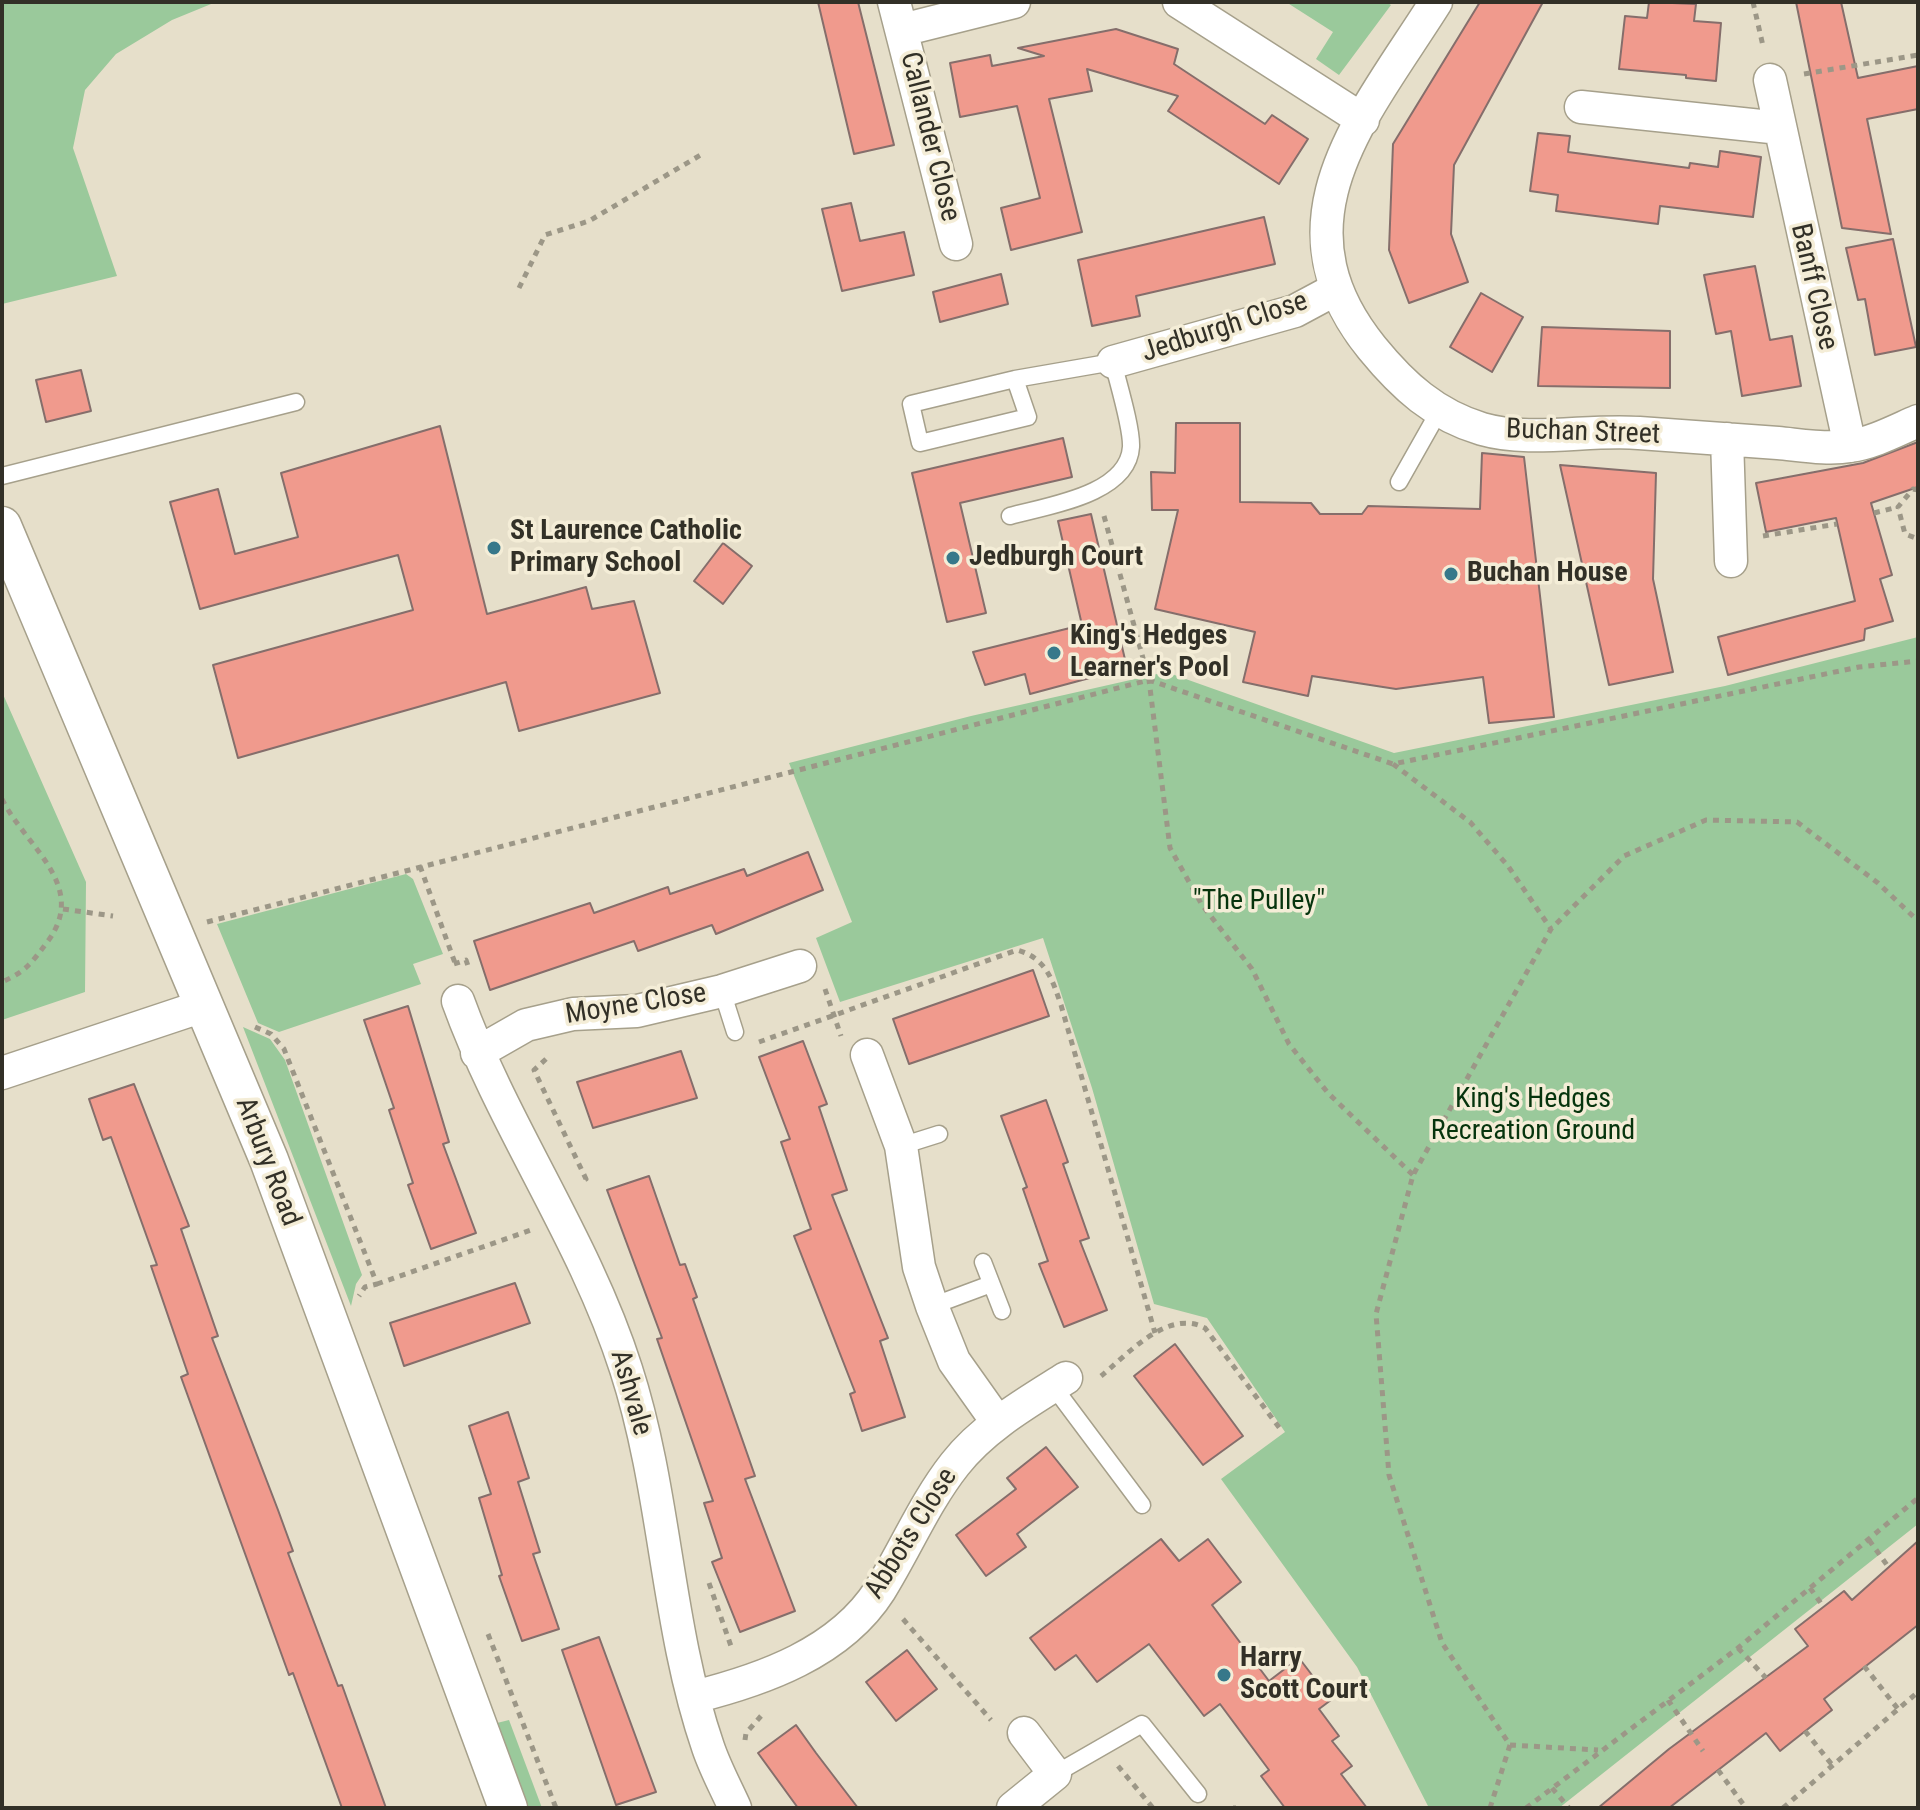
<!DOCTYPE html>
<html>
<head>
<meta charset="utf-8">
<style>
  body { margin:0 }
  #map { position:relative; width:1920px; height:1810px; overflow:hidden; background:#e6dfca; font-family:"Roboto Condensed",sans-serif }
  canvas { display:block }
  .frame { position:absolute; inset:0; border:4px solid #323027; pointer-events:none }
</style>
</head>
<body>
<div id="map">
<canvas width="1920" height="1810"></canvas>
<div class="frame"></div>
</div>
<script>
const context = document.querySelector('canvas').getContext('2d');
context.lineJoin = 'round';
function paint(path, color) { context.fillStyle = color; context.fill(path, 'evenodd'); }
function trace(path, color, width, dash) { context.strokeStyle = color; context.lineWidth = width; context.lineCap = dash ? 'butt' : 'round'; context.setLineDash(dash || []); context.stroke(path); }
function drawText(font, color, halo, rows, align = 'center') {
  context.font = font + ' "Roboto Condensed",sans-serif'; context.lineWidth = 7; context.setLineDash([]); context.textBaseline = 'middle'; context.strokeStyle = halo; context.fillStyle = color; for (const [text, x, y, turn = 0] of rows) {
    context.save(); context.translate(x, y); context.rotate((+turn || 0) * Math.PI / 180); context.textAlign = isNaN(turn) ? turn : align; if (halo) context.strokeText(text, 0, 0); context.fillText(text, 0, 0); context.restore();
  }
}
paint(new Path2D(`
  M2 2H216L172 20 116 54 85 90 73 148 117 276 2 304Z
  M1286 2H1386L1391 5 1339 75 1316 59 1333 32Z
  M1918 637V1524L1559 1808H1429L1357 1667 1221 1479 1285 1432 1207 1318 1154 1304 1092 1088 1043 938 840 1002 816 938 852 922 789 763 971 716 1166 672 1394 753 1725 686Z
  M2 692 86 882 85 992 2 1020Z
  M406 874 413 879 443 954 413 964 421 984 279 1032 258 1023 217 924Z
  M243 1027 270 1039 285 1060 362 1275 356 1284 351 1306Z
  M509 1720 542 1808H523L493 1724Z`), '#9ac99b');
const building = new Path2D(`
  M818 2H858L894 145 854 154Z
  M1480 2H1543L1454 165 1451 234 1468 282 1409 303 1389 250 1393 144Z
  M1649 2 1696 4 1694 21 1721 23 1716 81 1686 78V75L1619 69 1625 16 1647 18Z
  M1796 2H1841L1858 78 1918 66V109L1867 119 1891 234 1842 228Z
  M1116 29 1178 49 1174 64 1265 124 1272 115 1308 139 1279 184 1168 111 1178 96 1087 69 1092 91 1049 99 1082 232 1011 250 1001 208 1040 198 1017 106 960 117 950 63 990 55 992 66 1044 56 1018 48Z
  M1538 133 1570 136 1568 152 1689 168 1690 163 1718 167 1720 151 1761 157 1753 217 1660 206 1658 224 1556 211 1558 195 1530 191Z
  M851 203 860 241 904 232 914 275 842 291 822 209Z
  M1264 217 1275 264 1136 296 1140 316 1092 326 1078 260Z
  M1893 239 1916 347 1875 355 1865 299 1858 300 1846 248Z
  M1755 266 1770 340 1792 336 1801 386 1742 396 1731 331 1716 334 1704 275Z
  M1001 274 1008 304 940 322 933 292Z
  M1481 293 1523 317 1492 372 1450 347Z
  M1542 327 1670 331V388L1538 386Z
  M81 370 91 411 46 422 36 380Z
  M1176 423H1240V502L1311 503 1320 514H1362L1368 506 1480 509 1482 453 1524 457 1554 717 1489 723 1483 677 1396 689 1312 676 1308 696 1243 682 1255 632 1155 609 1178 510H1152L1151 472 1175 473Z
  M440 426 487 614 586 587 592 609 634 601 660 693 519 731 506 682 238 758 213 665 413 610 398 555 200 609 170 502 218 489 235 554 298 537 281 473Z
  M1063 438 1072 477 960 503 986 613 947 622 912 473Z
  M1918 442V487L1871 503 1892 575 1880 579 1893 621 1865 629 1864 640 1728 675 1718 637 1855 601 1836 518 1766 532 1756 483 1863 463Z
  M1560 465 1656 473 1653 579 1673 672 1609 685Z
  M1091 514 1127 668 1030 694 1025 674 985 685 973 652 1082 625 1058 521Z
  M723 543 752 566 723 604 694 581Z
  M808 852 823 890 716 934 712 925 638 951 634 941 490 990 474 941 590 903 594 913 668 887 670 894 744 869 747 876Z
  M1033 970 1049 1016 909 1064 893 1019Z
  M408 1006 449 1142 443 1144 476 1233 431 1249 408 1185 413 1183 389 1110 394 1108 364 1020Z
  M803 1041 827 1104 819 1107 847 1190 832 1195 888 1338 880 1341 905 1417 862 1431 850 1394 855 1392 794 1236 811 1229 781 1142 790 1139 759 1057Z
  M681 1051 697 1098 593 1128 577 1082Z
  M134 1084 189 1226 181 1229 218 1336 212 1338 278 1510 293 1551 288 1553 338 1686 342 1685 386 1808H342L293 1673 289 1675 181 1377 188 1374 151 1266 157 1265 111 1137 103 1140 89 1099Z
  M1046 1100 1068 1162 1063 1164 1089 1238 1080 1241 1107 1310 1064 1327 1039 1264 1048 1261 1023 1189 1027 1187 1001 1116Z
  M649 1176 680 1265 685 1264 697 1297 693 1299 755 1476 745 1479 795 1611 740 1632 712 1562 722 1558 704 1503 713 1501 657 1339 662 1338 607 1190Z
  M515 1283 530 1323 404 1366 390 1323Z
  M1175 1344 1243 1436 1203 1465 1134 1376Z
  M508 1412 529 1478 518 1482 540 1552 533 1554 559 1629 522 1641 499 1576 502 1575 479 1498 491 1494 469 1426Z
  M1046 1447 1078 1487 1017 1534 1026 1547 986 1576 956 1535 1016 1489 1007 1478Z
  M1161 1539 1179 1561 1208 1539 1241 1582 1212 1605 1269 1681 1299 1658 1331 1700 1319 1709 1339 1736 1332 1741 1352 1766 1341 1774 1367 1808H1285L1261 1776 1269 1770 1220 1704 1204 1716 1149 1644 1097 1682 1076 1655 1055 1670 1030 1638Z
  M1918 1541V1625L1824 1699 1832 1710 1780 1751 1766 1733 1669 1808H1598L1669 1749 1808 1646 1795 1629 1844 1591 1852 1600Z
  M599 1637 656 1792 616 1805 562 1650Z
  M907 1650 937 1689 896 1721 866 1682Z
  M796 1725 816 1753 858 1808H798L758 1753Z`);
paint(building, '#f09a8d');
trace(building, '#856e6b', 2);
const service = new Path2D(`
  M2 476 296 402
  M1399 482 1438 413
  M1010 516C1046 506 1128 495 1131 447 1132 428 1118 383 1113 362L1015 379 911 404 920 443 1028 417 1015 379
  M722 991 735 1032
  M901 1146 939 1134
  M983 1262 1002 1311
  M932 1306 991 1284
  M1053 1386 1142 1505
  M1055 1774 1142 1724 1198 1794`);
const minor = new Path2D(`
  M894 2 956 244
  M1179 2 1363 120
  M1436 2C1365 115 1268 220 1372 348 1403 386 1435 415 1482 429 1531 443 1588 429 1639 433 1685 436 1731 440 1778 443 1800 445 1828 450 1850 446 1873 443 1897 430 1918 421
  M902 30 1014 2
  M1770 80 1850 446
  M1581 107 1780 128
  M1113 362 1295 311 1336 289
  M1727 439 1731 561
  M458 1001C504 1128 585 1240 626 1369 666 1492 666 1625 708 1747 715 1768 726 1788 735 1808
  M477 1053 526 1025 573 1014 637 1011 722 991 800 966
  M867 1055 901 1146 919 1267 932 1306 954 1361 998 1423
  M2 1073 203 1006
  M694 1697C762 1680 840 1653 880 1590 906 1548 925 1502 955 1464 984 1427 1028 1402 1066 1378
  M1013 1808 1055 1774 1024 1733`);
const tertiary = new Path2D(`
  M2 526 269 1160 508 1808`);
trace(service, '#a6a08b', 19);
trace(minor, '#a6a08b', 35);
trace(tertiary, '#a6a08b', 41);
trace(new Path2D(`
  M1753 2 1763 46
  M1804 74 1918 55
  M519 288 545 235 589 221 704 153
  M1918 490 1913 489 1898 507 1905 534 1918 539
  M1874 513 1898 507
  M1104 516 1149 680 1170 848 1202 905 1252 969 1289 1044 1328 1093 1413 1175
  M1763 536 1837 524
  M1393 764 1470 822 1508 866 1551 929
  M2 799C25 846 89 885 48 941 32 962 27 971 2 982
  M420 866 455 963
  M63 909 113 916
  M207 922 1149 680 1393 764 1859 667 1918 661
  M454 964 466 960 469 969
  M825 989 841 1036
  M255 1027 271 1034 284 1049 377 1284 365 1287 359 1296
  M759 1042 1017 950C1046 958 1052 979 1061 1005L1155 1333
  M546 1059 534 1070 586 1179 581 1181
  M377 1284 531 1230
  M1101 1376C1127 1355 1168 1308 1205 1328L1281 1430
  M1869 1540 1887 1565
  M709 1583 732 1649
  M1810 1588 1823 1606
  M903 1619 991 1720
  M488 1634 556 1808
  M1738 1648 1766 1678
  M1864 1666 1898 1709
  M1668 1700 1703 1751
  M1805 1731 1833 1766
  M745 1740 746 1733 761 1716
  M1510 1745 1598 1750
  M1118 1766 1153 1808
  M1718 1770 1746 1808
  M1552 1788 1569 1808
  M1233 1808H1236
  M1490 1808 1510 1745 1442 1643 1389 1475 1376 1314 1413 1175 1551 929 1624 856 1706 820 1797 822 1878 883 1918 921
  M1526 1808 1738 1648 1918 1498
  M1783 1808 1918 1692`), '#9c9787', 5, [6, 6]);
trace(service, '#fff', 16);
trace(minor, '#fff', 32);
trace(tertiary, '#fff', 38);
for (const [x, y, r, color] of [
  [494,548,8,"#37788a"],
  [953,558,8,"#37788a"],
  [1451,574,8,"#37788a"],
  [1054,653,8,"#37788a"],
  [1224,1675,8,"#37788a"]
]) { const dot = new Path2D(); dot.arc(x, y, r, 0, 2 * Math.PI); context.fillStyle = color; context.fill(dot); trace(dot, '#f4edd7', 3); }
drawText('28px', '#323027', '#f4edd7', [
  ["Callander Close",929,137,76],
  ["Banff Close",1813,287,77],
  ["Jedburgh Close",1225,328,-18],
  ["Buchan Street",1583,433,2],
  ["Moyne Close",636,1005,-9],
  ["Arbury Road",267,1162,69],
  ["Ashvale",630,1393,74],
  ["Abbots Close",912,1534,-58]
]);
drawText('bold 28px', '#323027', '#f4edd7', [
  ["St Laurence Catholic",510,532],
  ["Primary School",510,564],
  ["Jedburgh Court",969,558],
  ["Buchan House",1467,574],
  ["King's Hedges",1070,637],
  ["Learner's Pool",1070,669],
  ["Harry",1240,1659],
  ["Scott Court",1240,1691]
], 'left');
drawText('28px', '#06340d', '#f4edd7', [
  ["\"The Pulley\"",1259,902],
  ["King's Hedges",1533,1100],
  ["Recreation Ground",1533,1132]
]);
</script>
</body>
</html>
